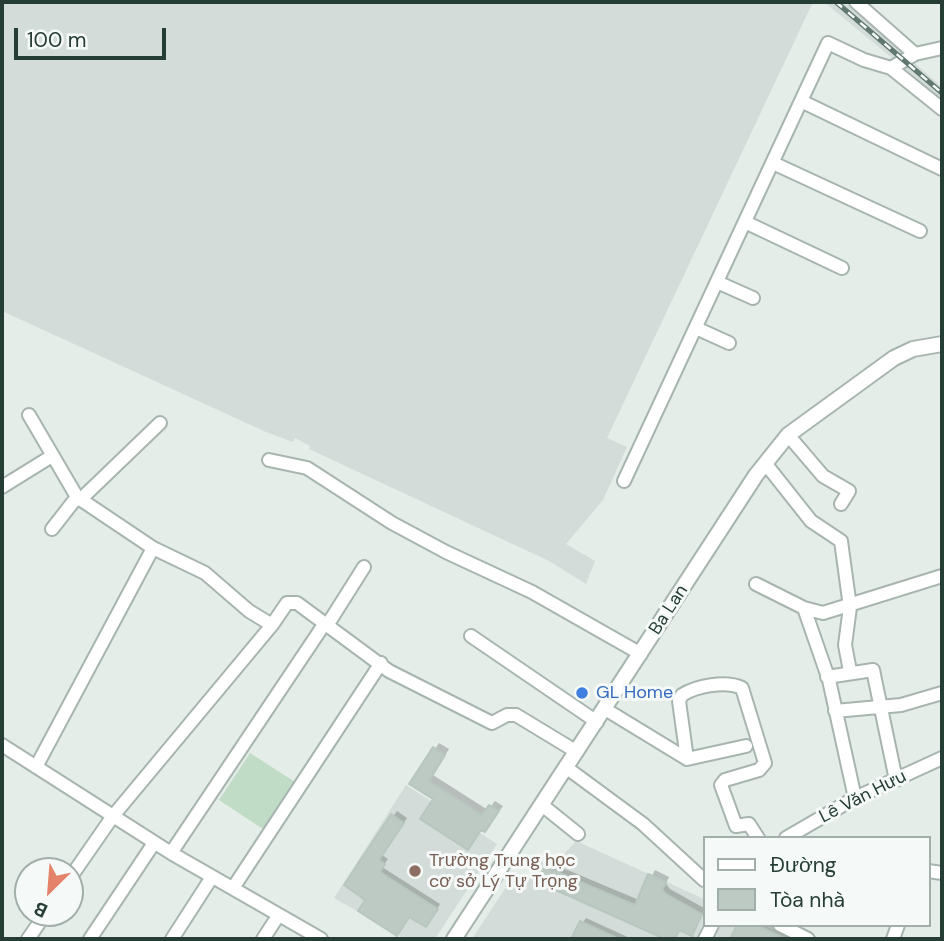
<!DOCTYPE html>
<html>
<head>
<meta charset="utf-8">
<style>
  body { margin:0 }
  #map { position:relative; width:944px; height:941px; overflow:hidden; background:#e5ede9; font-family:"DM Sans",sans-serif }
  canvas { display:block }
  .frame { position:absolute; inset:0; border:4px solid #253d35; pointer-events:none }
  .legend { position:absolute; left:703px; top:836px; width:228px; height:91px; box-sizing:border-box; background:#f5f9f7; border:2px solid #a2aea9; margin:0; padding:9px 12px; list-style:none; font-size:21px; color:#253d35 }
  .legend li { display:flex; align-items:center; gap:14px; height:35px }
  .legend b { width:35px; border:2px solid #a2aea9 }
  .north { position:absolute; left:14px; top:857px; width:70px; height:70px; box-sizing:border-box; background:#f5f9f7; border:2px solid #a2aea9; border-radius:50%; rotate:205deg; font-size:19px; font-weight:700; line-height:28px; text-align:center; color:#253d35 }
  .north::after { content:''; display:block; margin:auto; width:24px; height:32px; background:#e5836a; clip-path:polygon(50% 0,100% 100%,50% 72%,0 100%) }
  .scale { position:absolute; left:14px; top:28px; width:152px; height:32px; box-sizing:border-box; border:4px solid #253d35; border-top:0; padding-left:9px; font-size:21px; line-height:24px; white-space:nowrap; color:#253d35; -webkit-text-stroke:5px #f5f9f7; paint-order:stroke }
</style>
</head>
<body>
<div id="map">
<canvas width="944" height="941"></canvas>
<div class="frame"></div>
<ul class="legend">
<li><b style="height:9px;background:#fff"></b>Đường</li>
<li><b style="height:19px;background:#bdcac4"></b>Tòa nhà</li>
</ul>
<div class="north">B</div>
<div class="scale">100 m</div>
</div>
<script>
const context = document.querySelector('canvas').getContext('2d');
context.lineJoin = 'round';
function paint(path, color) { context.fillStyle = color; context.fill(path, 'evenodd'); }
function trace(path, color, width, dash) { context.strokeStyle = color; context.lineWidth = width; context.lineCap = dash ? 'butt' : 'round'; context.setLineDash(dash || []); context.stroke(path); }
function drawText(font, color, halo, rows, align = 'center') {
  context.font = font + ' "DM Sans",sans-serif'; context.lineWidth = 6; context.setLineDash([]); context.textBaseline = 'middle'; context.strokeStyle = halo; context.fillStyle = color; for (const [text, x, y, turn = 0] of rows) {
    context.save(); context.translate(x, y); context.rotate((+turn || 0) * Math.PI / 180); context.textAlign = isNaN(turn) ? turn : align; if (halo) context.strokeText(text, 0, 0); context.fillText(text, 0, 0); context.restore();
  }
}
paint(new Path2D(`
  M2 2H813L607 438 627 447 603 500 566 544 595 561 586 584 549 561 309 449 310 446 295 438 293 442 266 432 2 311Z
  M824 2H844L942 87V99Z
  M406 785 497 844 435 939H405L334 898Z
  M576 841 704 899V925H763L794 939H472L510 881 535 873 542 862 554 865Z`), '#d3dcd8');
paint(new Path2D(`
  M250 753 295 782 263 829 219 800Z`), '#c0dbc6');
paint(new Path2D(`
  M439 743 449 749 433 775 488 810 495 801 503 806 490 825 485 830 482 829 468 848 435 799 412 784Z
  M397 811 407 818 382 855 388 859 382 867 440 904 430 921 410 916 401 929 346 885Z
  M551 863 639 900 655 870 669 877 666 884 670 889 704 908V912L692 934 681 929 675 939H669L541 881Z
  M586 918 632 939H573Z
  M739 925H774L804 939H732Z`), '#0003');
const building = new Path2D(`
  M433 747 445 755 429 781 482 815 489 805 499 811 485 832 481 830 468 850 420 819 433 799 409 784Z
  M391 814 404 823 379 860 385 864 380 872 438 909 426 927 409 917 397 936 358 911 365 900 344 885Z
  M545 867 635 905 648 874 666 882 662 890 666 894 702 914 692 936 679 930 675 939H665L538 882Z
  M580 921 619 939H571Z
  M737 925H756L786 939H730Z`);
paint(building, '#bdcac4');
trace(building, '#b7c6bf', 2);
const minor = new Path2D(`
  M856 2 915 54
  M891 68 915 54 942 48
  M801 101 942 169
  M773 163 920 231
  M745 222 842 268
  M717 282 753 298
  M696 328 729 343
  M29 415 77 497
  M788 435 823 476 849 491 841 504
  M269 460 307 468 392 523 446 552 532 592 641 654
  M765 463 811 521 841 541 850 607 845 645 850 671
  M624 481 828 43 864 60 891 68 942 109
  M2 487 52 456
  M80 500 160 423
  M52 529 77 497 153 548 205 573 249 611 272 625 287 603H297L389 671 492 723 507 715H516L577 752
  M756 584 804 608 823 613 942 576
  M804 608 829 680 855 798
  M328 624 364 567
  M471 636 597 722
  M827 677 873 670 896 780
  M605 709 687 759 746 746
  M835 711 901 705 942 693
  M2 745 171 853 321 939
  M687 759 679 701 682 695C696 686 726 680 742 688L765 763 759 770 725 780 721 785 736 826 749 824 758 838
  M36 767 153 548
  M567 768 643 824 704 880
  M542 805 578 834
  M786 838 855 798 942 758
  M171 853 325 623
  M928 871 942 873
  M70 878 113 816 272 625
  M233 888 381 663
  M780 925 808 939
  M28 939 46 913
  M90 939 154 843
  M172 939 212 877
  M263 939 278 916
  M705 939 712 925
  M893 939 898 925`);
const tertiary = new Path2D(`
  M454 939 756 475 788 435 894 358 913 349 942 344`);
trace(minor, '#a8b5af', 16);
trace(tertiary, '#a8b5af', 18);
trace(minor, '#fff', 12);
trace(tertiary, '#fff', 14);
const rail = new Path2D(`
  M836 2 942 93`);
trace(rail, '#607870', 5);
trace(rail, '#f5f9f7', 2.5, [8]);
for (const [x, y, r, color] of [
  [582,693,7,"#3f7fe0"],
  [415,871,7,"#8d6e63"]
]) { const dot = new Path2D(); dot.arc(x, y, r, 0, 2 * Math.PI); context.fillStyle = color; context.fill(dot); trace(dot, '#f5f9f7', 2.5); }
drawText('18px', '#253d35', '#f5f9f7', [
  ["Ba Lan",669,610,-57],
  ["Lê Văn Hưu",863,797,-27]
]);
drawText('18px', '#366cbe', '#f5f9f7', [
  ["GL Home",596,693]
], 'left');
drawText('18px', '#785e54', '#f5f9f7', [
  ["Trường Trung học",429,861],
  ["cơ sở Lý Tự Trọng",429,882]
], 'left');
</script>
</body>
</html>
